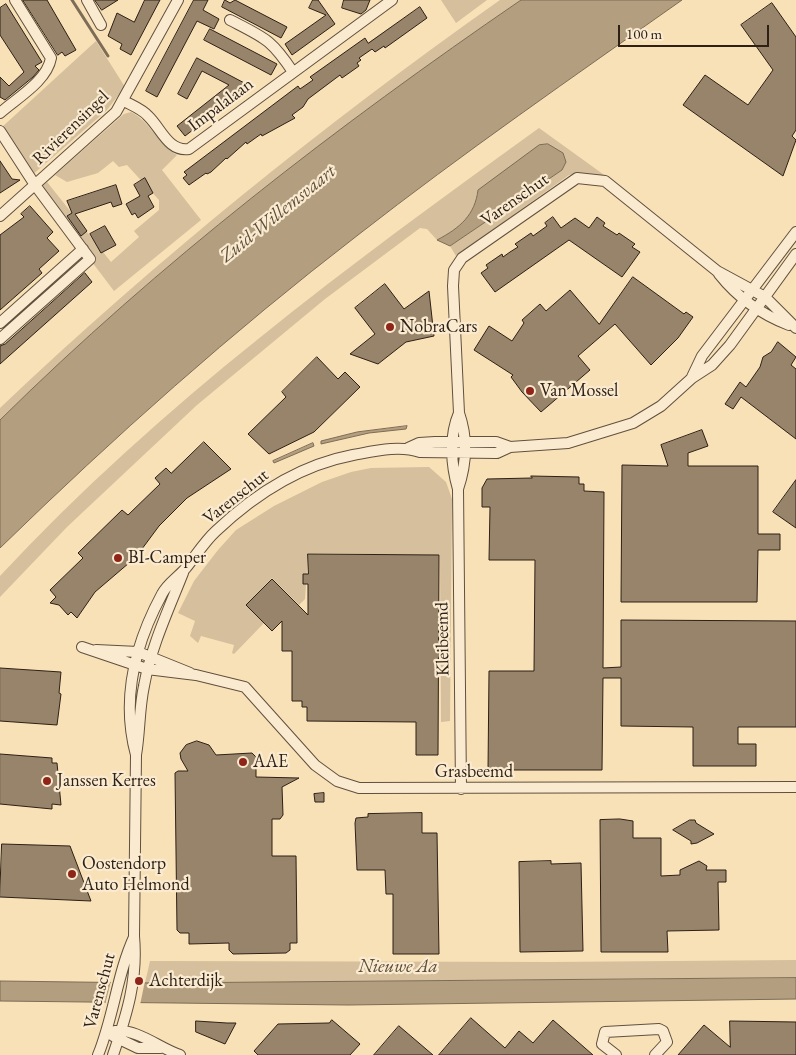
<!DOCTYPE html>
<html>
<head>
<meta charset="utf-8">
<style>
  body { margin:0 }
  #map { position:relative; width:796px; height:1055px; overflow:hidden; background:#f8e0b7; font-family:"EB Garamond",serif }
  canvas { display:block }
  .scale { position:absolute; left:618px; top:25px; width:151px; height:22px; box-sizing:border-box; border:2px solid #2d2016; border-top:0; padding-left:6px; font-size:15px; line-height:18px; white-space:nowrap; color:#2d2016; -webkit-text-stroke:4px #faebd0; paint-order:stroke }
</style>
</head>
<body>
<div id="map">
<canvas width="796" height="1055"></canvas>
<div class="scale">100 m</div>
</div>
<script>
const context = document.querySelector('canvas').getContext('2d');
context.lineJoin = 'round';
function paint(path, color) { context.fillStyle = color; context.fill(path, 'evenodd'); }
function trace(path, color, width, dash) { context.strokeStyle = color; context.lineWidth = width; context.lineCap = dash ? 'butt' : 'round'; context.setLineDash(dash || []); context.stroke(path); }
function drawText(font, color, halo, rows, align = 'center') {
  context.font = font + ' "EB Garamond",serif'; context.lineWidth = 4.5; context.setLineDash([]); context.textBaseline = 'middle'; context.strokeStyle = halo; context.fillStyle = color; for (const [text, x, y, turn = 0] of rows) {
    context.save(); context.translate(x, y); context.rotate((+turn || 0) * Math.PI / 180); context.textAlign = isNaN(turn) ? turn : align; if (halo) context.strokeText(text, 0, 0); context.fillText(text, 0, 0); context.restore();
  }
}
paint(new Path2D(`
  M441 0H487L456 23Z
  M500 0H521C337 127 159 263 0 420V408C157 259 323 125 500 0Z
  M96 41 125 87 106 111 31 176 1 128Z
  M131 112C151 122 158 145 177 155L162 170 201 220 114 291 92 262 95 258 40 188 47 182 111 262 139 237 134 231 159 210V200L127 165 119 167 113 161 98 173 67 182 55 175 124 114Z
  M539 128 607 177 577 174 569 175 456 256 450 246 562 170 478 190C475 216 461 228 437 240L427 229 420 228 325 299 197 405 67 527 0 597V576C160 404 349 265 539 128Z
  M429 467 446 482 452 499 450 721 441 722 440 555 308 553 305 599 299 605 272 578 246 605 264 623 234 654 232 653 234 645 201 636 198 643 190 636 195 621 178 613 194 581 218 550 236 530 274 506 322 482 351 472 371 468Z
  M796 960V978L145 983 150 961 553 962Z`), '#d5bf9c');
const water = new Path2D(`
  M521 0H682C573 77 463 153 358 235 232 332 114 437 0 548V420C159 263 337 126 521 0Z
  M548 144 563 153 566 162 562 170 450 246 437 240C460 228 475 215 478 190L539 145Z
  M407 426 406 429 369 433 321 444V441L357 432Z
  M313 443 314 446 274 463 273 461Z
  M796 978V999L348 1005 0 1001V981L152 983Z`);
paint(water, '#b39f80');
trace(water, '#7d6c56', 1);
paint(new Path2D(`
  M111 981H145L140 1005H105Z`), '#f8e0b7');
trace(new Path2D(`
  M72 0 108 56`), '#7d6c56', 3);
const building = new Path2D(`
  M23 0H47L76 50 65 56 62 52 58 55Z
  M95 0H118L102 10Z
  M145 0H160L131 55 120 49 122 44 108 36 117 13 134 22Z
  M194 0H208L203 10 219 19 214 29 197 21 157 97 146 91Z
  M225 0 230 3 235 0 287 27 281 38 222 7Z
  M313 0H318L335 24 292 55 285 44 326 15 309 8Z
  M344 0H370L366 10 361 14 342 8Z
  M772 3 796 37V130L792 136 796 140 783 176 683 105 705 75 748 105 773 70 741 25Z
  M6 4 42 62 35 66 39 70 33 77 5 100 0 97V77L9 86 24 72 0 35V8Z
  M420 7 427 18 385 48 384 46 375 52 372 49 359 58 361 60 357 63 359 66 342 78 340 75 308 99 303 107 292 115 295 118 262 136 261 134 247 144 246 142 227 159 226 158 211 172 207 174 206 173 189 185 183 178 187 175 184 172 298 86 300 89 313 80 310 77 365 38 368 43Z
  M210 29 277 64 271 75 204 40Z
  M197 58 250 86 185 136 177 126 229 85 202 71 187 99 178 94Z
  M0 161 12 179 20 180 0 193Z
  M145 178 153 193 148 196 154 207 138 218 135 213 132 215 126 204 140 196 134 185Z
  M116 185 122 204 113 207 111 202 75 214 87 231 81 236 67 216 72 213 67 201Z
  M30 206 53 232 47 238 59 251 39 269 42 273 0 310V235L24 217 21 214Z
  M553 217 561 228 575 218 589 228 597 217 605 223 603 226 617 235 619 233 635 244 632 247 640 252 622 277 569 240 495 292 481 273 488 268 486 265 502 254 503 257 510 252 518 247 515 244 531 233 533 236 547 226 545 223Z
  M105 226 116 245 101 253 90 234Z
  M85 273 92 282 0 364V346L5 344Z
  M633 277 684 314 686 312 693 317 678 338 651 365 615 324 578 356 590 370 541 412 522 392 511 377 513 375 474 350 489 326 512 341 524 323 522 320 540 304 546 311 570 290 599 324Z
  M385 284 404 309 429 291 434 336 406 342 378 364 350 354 375 334 355 308Z
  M778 342 796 357 791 365 796 369V439L741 397 733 409 725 404 740 382 746 387 760 367 763 357 771 352Z
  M317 357 338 379 345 372 360 387 314 432 269 454 248 434 286 397 282 392Z
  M702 430 708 446 688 453V466H758V534H780V550H758L757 602H621L622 465 668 466 661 445Z
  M204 442 231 469 187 498 159 526 136 557 95 592 77 618 71 612 68 615 59 605 50 603 56 597 50 590 83 558 78 553 122 510 128 515 160 484 155 478 166 468 171 473Z
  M531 476 579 477V484H584V491L604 492 603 668 621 667V620L796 621V727H738V744H756V766H693V727L621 726V678H603L602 770H488L489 671H534L535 560H489L490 507H482V488L487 479 532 478Z
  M796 480V528L773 512Z
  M308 554 439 555 438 755H416V722L307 721V707H302V701H292V651H282V621L272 631 246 605 272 579 308 615V584H303V574H308Z
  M0 668 61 672 59 693 61 694 57 725 0 721Z
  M197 741 209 745 216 755 252 753 256 757V777L299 778 282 787 283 815 280 819H272V856H296L297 943H290V950L286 953 233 954 229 950V943L189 944V933H180L177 930 175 773 178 771H188L181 759 180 753 186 745Z
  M0 754 52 758V763H57L61 805 52 804V809L0 804Z
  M324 793V802H315L314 794Z
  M422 813V833H437L439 954H393V894H386L385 870H357L355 823 356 818 368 817V814Z
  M620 819 633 821V838H661V876L680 875V870L699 861 707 866 706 870H726V882H718L719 930 667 931 668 952H601L600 820Z
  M690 820H695L696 823 714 834 697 843 691 844V841L673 830Z
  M2 844 70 846 91 901 0 897Z
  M551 861V864L581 863 583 951 520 952 519 862Z
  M471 1018 505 1048 519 1031 533 1043 553 1020 593 1055H439Z
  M332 1020 360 1044 350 1055H258L254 1051 278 1024 329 1023Z
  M196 1021 227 1023H236L225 1044 196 1032Z
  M730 1021 796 1022V1055H678L704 1025 730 1047Z
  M399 1026 433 1055H374Z`);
paint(building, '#97846a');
trace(building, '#2d2016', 1);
const minor = new Path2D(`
  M87 0 101 25
  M230 20C265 38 271 39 293 72
  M124 101C131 105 142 109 148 116 161 128 168 152 189 149L392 0
  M0 113C17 98 47 81 51 58L15 0
  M0 131 35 185 90 259 0 339
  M0 216 116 112 178 0
  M719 274C738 298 760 314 789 325
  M0 323 83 249
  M692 377 702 356 796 232
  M459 413C449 436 451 465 458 489L461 789
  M408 448 419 443 435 442H496L510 447 568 443 633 423 661 406 692 378 712 365 730 345 796 254
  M458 489C467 463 468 439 459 413L453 286 454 270 462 258 577 178 605 181 717 271 765 297 796 328
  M82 647 147 669 196 675 245 687 315 765 337 781 359 788 796 787
  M96 650 138 652 190 673
  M136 755C121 700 135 644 162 594 167 584 177 578 185 569 195 557 204 542 216 531 255 494 300 465 353 455 375 451 399 445 420 452L497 453 510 447
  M115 1031C138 1029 159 1048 180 1055
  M113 1036 138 1048H161
  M98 1055C114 1016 117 974 134 937
  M113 1055C127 1014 138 979 134 936L136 755C140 732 139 709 144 686 151 647 168 611 183 573
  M616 1055 602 1044 605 1032 659 1029 663 1031 667 1042 655 1055`);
trace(minor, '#60503e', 12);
trace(minor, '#faebd0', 10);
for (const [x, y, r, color] of [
  [390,327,5,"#8f2418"],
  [530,391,5,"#8f2418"],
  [118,558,5,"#8f2418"],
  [243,762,5,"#8f2418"],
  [47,781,5,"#8f2418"],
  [72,874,5,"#8f2418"],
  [139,981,5,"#8f2418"]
]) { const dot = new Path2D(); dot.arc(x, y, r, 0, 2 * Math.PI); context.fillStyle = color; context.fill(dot); trace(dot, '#faebd0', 2); }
drawText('18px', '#2d2016', '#faebd0', [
  ["Impalalaan",221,105,-37],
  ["Rivierensingel",71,128,-44],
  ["Varenschut",515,200,-35],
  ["Varenschut",236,497,-38],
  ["Kleibeemd",443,639,-91],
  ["Grasbeemd",474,772],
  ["Varenschut",100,991,-75]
]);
drawText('18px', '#2d2016', '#faebd0', [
  ["NobraCars",400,327],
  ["Van Mossel",540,391],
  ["BI-Camper",128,558],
  ["AAE",253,762],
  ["Janssen Kerres",57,781],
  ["Oostendorp",82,864],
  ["Auto Helmond",82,885],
  ["Achterdijk",149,981]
], 'left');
drawText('italic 19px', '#5c4c3b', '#faebd0', [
  ["Zuid-Willemsvaart",278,214,-39],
  ["Nieuwe Aa",398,967]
]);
</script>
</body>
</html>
